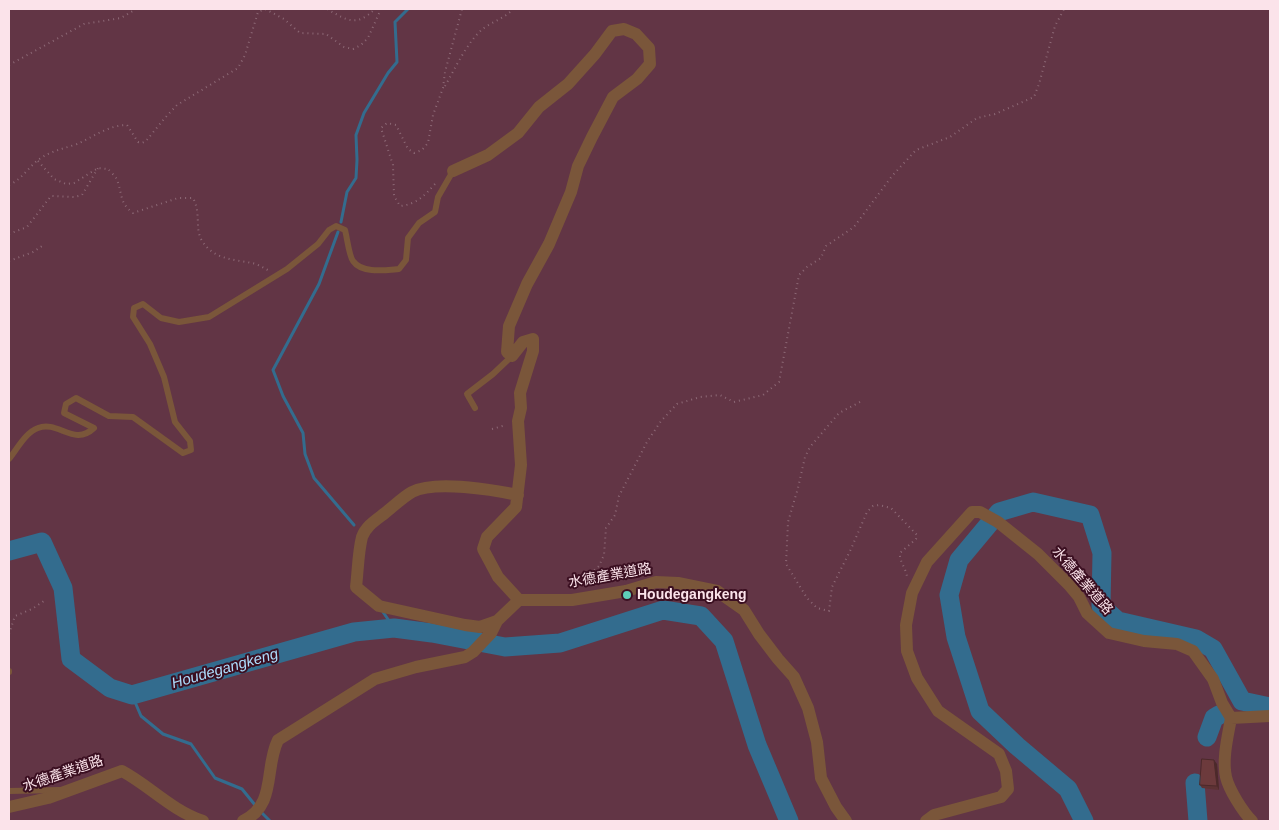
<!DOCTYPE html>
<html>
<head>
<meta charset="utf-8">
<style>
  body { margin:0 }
  #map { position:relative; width:1279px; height:830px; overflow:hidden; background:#46192b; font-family:Helvetica,sans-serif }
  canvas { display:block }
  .frame { position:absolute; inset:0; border:10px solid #fbe3ea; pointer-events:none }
</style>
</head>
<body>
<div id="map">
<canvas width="1279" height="830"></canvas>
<div class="frame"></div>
</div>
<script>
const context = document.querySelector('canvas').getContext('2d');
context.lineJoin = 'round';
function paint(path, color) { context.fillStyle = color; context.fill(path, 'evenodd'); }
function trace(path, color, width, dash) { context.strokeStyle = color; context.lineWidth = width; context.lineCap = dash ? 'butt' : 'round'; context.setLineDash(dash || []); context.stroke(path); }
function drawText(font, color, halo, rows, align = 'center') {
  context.font = font + ' Helvetica,"Noto Sans TC",sans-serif'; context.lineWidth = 4; context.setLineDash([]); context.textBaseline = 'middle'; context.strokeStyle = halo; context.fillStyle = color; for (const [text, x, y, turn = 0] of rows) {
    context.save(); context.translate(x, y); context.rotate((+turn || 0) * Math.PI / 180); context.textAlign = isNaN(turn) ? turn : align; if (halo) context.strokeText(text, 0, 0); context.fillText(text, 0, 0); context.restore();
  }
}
paint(new Path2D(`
  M9 9H1270V821H9Z`), '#623545');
trace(new Path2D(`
  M341 222 347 192 356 178 357 160 356 135 364 113 388 73 397 62 395 22 408 9
  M338 232 319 284 273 370 283 396 303 433 305 454 314 478 354 525
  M383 612 394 628
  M132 695 141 716 163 734 191 744 215 778 242 789 255 805
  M262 813 270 821`), '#336c8e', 3);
trace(new Path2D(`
  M9 551 42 542 63 588 71 659 110 688 132 695 354 632 394 628 432 633 505 647 560 643 663 610 701 616 724 641 757 745 789 821
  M1207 737 1214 718 1219 715
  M1195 783 1198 821
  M1084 821 1068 789 1017 746 980 711 956 637 949 595 959 560 999 512 1033 502 1090 515 1102 553 1101 606 1118 621 1196 639 1213 649 1242 701 1270 707`), '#336c8e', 19);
trace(new Path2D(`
  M327 9C348 21 356 27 375 9
  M9 65 84 24 121 18 136 9
  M445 86C455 69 468 40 484 28 494 21 505 18 513 9
  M38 161 54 179 66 184 74 183 98 168 108 169C110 171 114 175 116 178 123 192 118 202 133 213L178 198H193C201 213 195 227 201 239 213 261 236 259 256 264 261 266 265 269 270 271
  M435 184C424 196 417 204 400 206L394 196 393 165 381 128 387 123 396 125 408 149 414 153 422 150 428 143 433 115 443 88 445 72 462 9
  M9 185C21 180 28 168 38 160 50 151 63 149 77 144 93 137 109 125 127 125L138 142 142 143 146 141 164 119 177 105 238 68 245 55 258 12 265 9 284 19 300 33 326 34 344 47 353 49 361 45 368 38 381 9
  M9 234 27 227 51 196 74 197 82 195 98 168
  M9 261 33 252 45 244
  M860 402 839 413 810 447 805 457 798 488 788 522 786 564 807 598 817 608 829 611 832 587 851 549 867 512 873 506 879 505 891 508 917 535 916 539 900 553C899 561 906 568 907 577
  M492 429 506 425
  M577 588 579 584 599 566 604 555 606 528 615 515 619 496 647 442 661 421 677 404 700 397 720 395 734 402 763 395 779 382 799 275 807 267 821 258 826 246 854 227 892 176 916 150 950 137 977 118 995 114 1034 97 1039 84 1055 26 1064 9
  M9 634 15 616 32 609 44 601`), '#8d6976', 2, [1, 4]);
trace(new Path2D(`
  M475 408 467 394 493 374 512 356
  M9 459C17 449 26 432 38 428 58 420 74 447 94 428L64 413 66 404 76 398 109 416 133 417 183 453 191 450 190 441 175 422 164 377 150 344 133 317 134 308 143 304 161 318 179 322 209 317 287 269 318 244 329 230 336 226 345 230C347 237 349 256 353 261 362 274 386 270 399 269L406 260 408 238 419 223 435 212 438 197 453 171
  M9 672V671
  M9 791 60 790`), '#7a563a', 6);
trace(new Path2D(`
  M453 171 488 155 518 133 539 107 568 84 595 54 612 31 624 29 636 34 649 48 650 64 637 79 613 97 592 137 578 166 571 192 549 244 527 284 509 326 507 352 512 356 523 342 533 339V351L520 393 521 408 518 421 521 465 516 507 487 537 483 549 498 577 519 600
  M497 621 480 627 465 625 379 606 356 587C358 571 358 553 362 537 366 526 376 520 385 513 394 506 403 497 412 492 435 480 493 490 518 495
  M1231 718C1228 736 1222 758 1226 777 1229 790 1243 812 1252 821
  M1231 718 1270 716
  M9 807 48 798 122 771C150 786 171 810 203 821
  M243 821C277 805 264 768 278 740L375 679 416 667 465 657 473 652 491 633 497 621 519 600H572L626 591 656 582 678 583 717 591 744 610 759 634 778 659 794 677 808 708 817 742 821 778 836 807 846 821
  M926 821 934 815 1001 797 1008 789 1006 771 999 754 938 711 917 678 907 651 906 625 912 593 927 562 972 512H980L998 522 1038 554 1069 585 1079 597 1087 613 1109 633 1144 641 1177 644 1193 651 1213 679 1222 703 1231 718`), '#7a563a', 12);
paint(new Path2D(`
  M1217 764 1219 790 1202 788 1200 785Z`), '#5d3234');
paint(new Path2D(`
  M1214 760 1217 764 1219 790 1217 786Z`), '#4c292a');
const building = new Path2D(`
  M1202 759 1214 760 1217 786 1200 785Z`);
paint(building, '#6c3a3c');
trace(building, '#4c292a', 1);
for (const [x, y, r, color] of [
  [627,595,5,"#5eceb7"]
]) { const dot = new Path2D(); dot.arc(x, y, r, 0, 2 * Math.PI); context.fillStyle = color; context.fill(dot); trace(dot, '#3b0f21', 2); }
drawText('14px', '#fbe3ea', '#3b0f21', [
  ["水德產業道路",610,576,-10],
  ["水德產業道路",1082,581,49],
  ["水德產業道路",63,774,-19]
]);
drawText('bold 14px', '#fbe3ea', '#3b0f21', [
  ["Houdegangkeng",637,595]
], 'left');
drawText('italic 15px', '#adddfd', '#3b0f21', [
  ["Houdegangkeng",225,669,-16]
]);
</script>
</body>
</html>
